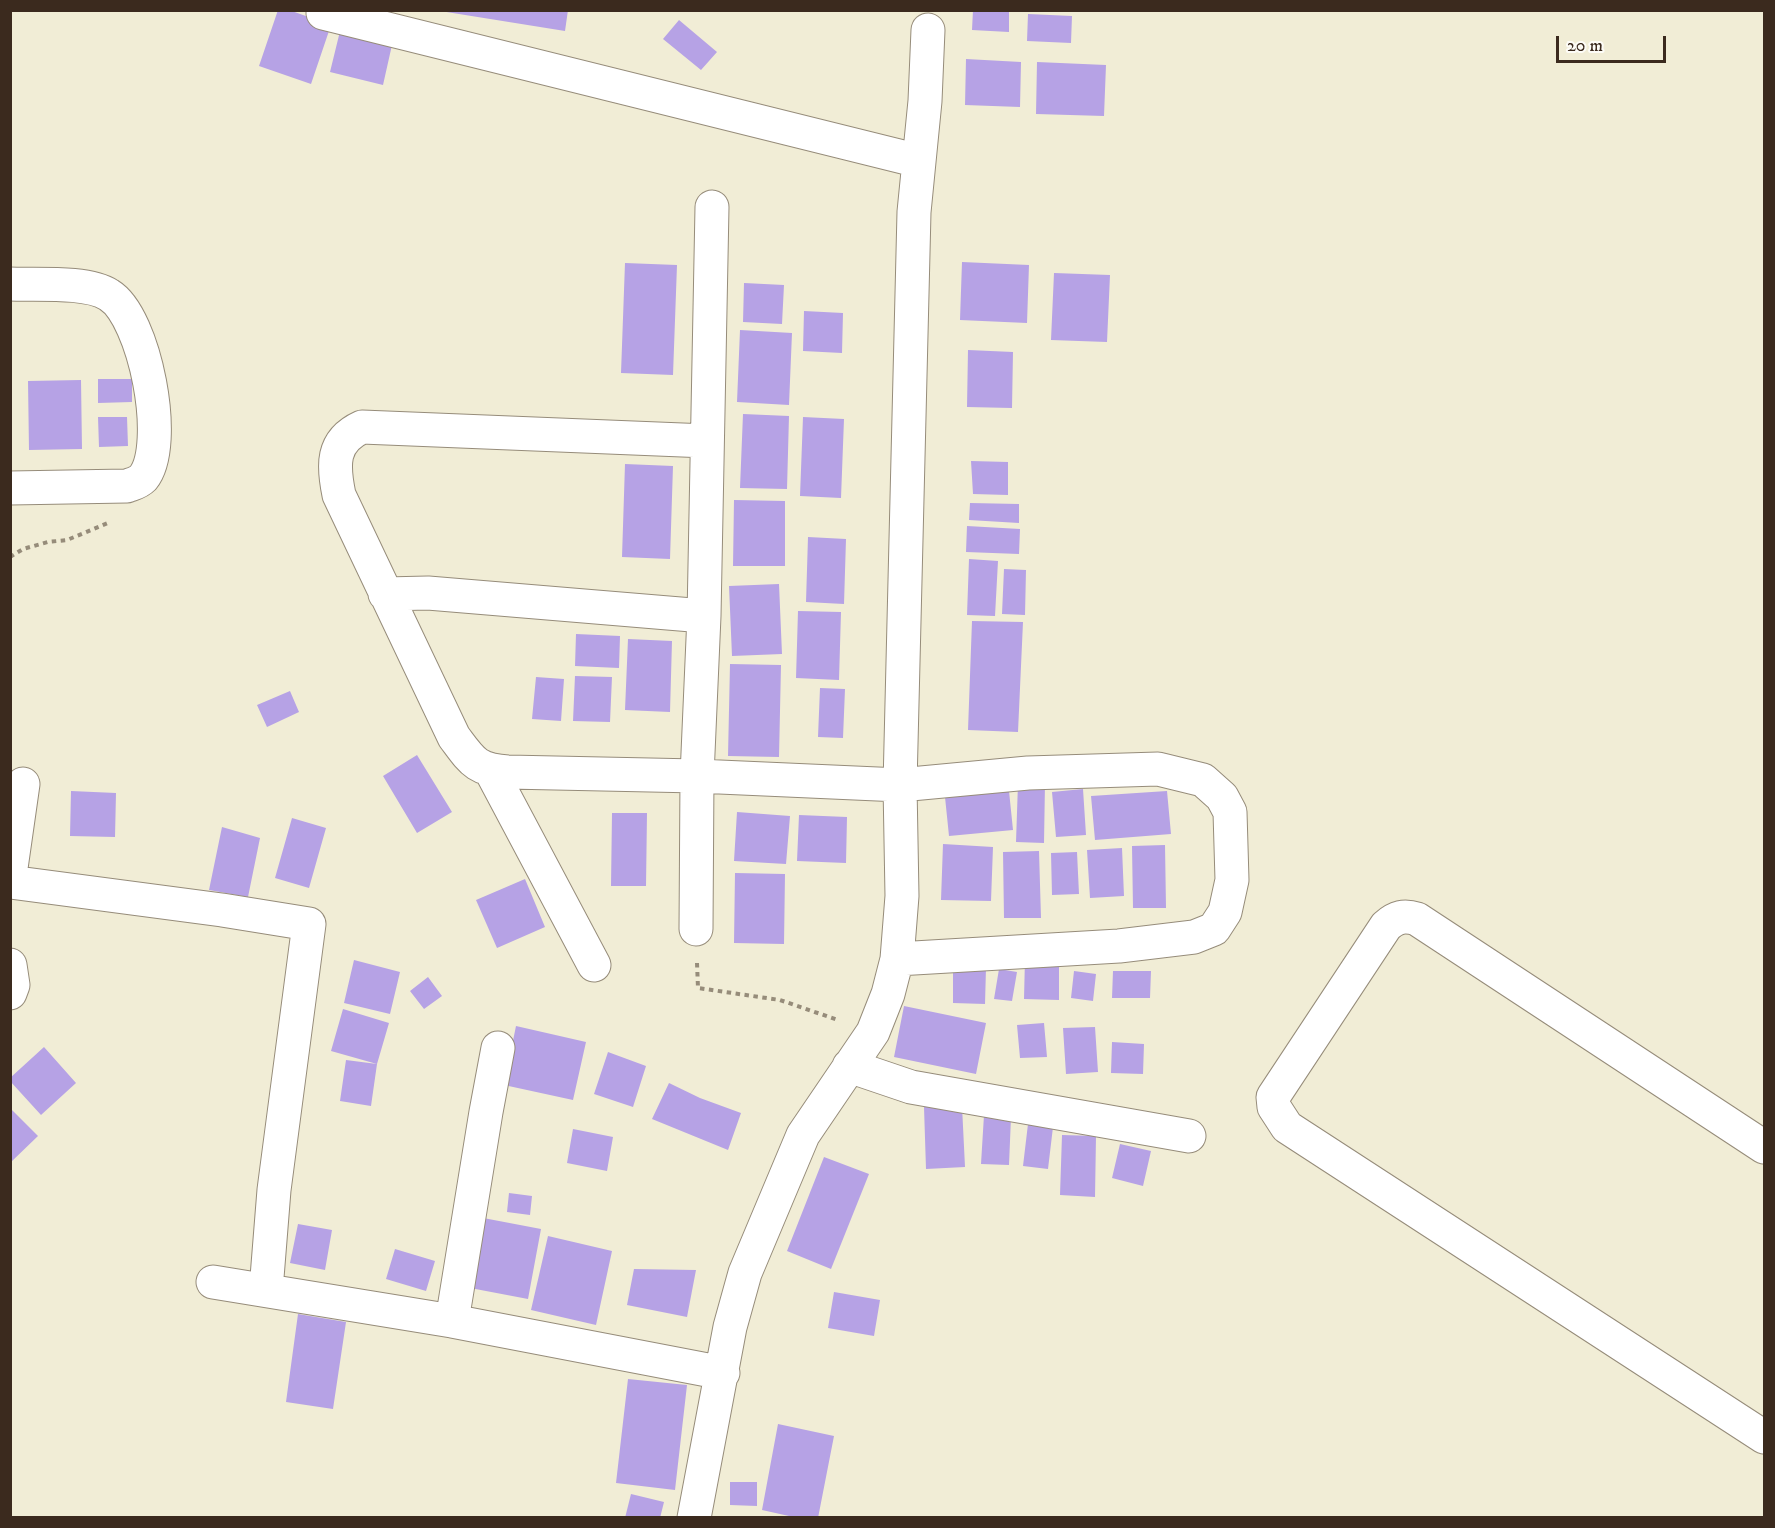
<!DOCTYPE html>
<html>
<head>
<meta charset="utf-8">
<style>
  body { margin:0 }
  #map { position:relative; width:1775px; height:1528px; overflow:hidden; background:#f1edd6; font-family:"IM FELL DW Pica",serif }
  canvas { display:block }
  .frame { position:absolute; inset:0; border:12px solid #3b2a1e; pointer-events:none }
  .scale { position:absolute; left:1556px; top:36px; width:110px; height:27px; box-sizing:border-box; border:3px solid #3b2a1e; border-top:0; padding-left:8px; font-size:18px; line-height:21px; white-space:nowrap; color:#3b2a1e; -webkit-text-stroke:4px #fdfcf7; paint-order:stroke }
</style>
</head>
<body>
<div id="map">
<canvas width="1775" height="1528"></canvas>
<div class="frame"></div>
<div class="scale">20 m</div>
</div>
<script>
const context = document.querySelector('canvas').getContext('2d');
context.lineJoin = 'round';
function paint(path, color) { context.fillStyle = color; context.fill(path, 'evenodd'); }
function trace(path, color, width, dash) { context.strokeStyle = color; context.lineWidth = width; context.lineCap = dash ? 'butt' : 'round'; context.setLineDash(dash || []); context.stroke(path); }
paint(new Path2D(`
  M278 10H289L331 25 311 84 259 66Z
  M434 10H568L565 31Z
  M973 10H1009V32L972 30Z
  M1028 14 1072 16 1071 43 1027 41Z
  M679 20 717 52 701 70 663 39Z
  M342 23 394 36 383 85 330 72Z
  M966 59 1021 62 1020 107 965 105Z
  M1037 62 1106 65 1104 116 1036 114Z
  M962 262 1029 265 1027 323 960 320Z
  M625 263 677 265 673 375 621 373Z
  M1054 273 1110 275 1107 342 1051 340Z
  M744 283 784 285 782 324 743 322Z
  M804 311 843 313 842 353 803 351Z
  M740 330 792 333 789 405 737 402Z
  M968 350 1013 352 1012 408 967 407Z
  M98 379H132V402L98 403Z
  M81 380 82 449 29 450 28 381Z
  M743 414 789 416 787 489 740 488Z
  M98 417H127L128 446 99 447Z
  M803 417 844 419 841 498 800 496Z
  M971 461 1008 462V495L973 494Z
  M625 464 673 466 670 559 622 557Z
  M734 500 785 501V566H733Z
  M970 503 1019 504V523L969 520Z
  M967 526 1020 529 1019 554 966 552Z
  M808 537 846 539 844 604 806 602Z
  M969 559 998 561 995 616 967 615Z
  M1004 569 1026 570 1025 615 1002 614Z
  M779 584 782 654 732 656 729 586Z
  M798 611 841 612 839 680 796 678Z
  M972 621 1023 622 1018 732 968 730Z
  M576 634 620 636 619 668 575 666Z
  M628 639 672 641 670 712 625 710Z
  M730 664 781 665 779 757 728 756Z
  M575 676 612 677 610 722 573 721Z
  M536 677 564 679 561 721 532 719Z
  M820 688 845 689 843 738 818 737Z
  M290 691 299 712 267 727 257 705Z
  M417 755 452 812 417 833 383 776Z
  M1018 783H1045L1044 843 1016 842Z
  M1083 789 1086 835 1056 837 1052 792Z
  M71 791 116 793 115 837 70 836Z
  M1009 791 1013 830 949 836 945 797Z
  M1167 791 1171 834 1095 840 1091 796Z
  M737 812 790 816 786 864 734 861Z
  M612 813H647L646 886H611Z
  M799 815 847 817 846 863 797 861Z
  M292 818 326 828 309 888 275 878Z
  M222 827 260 838 248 897 209 890Z
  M943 844 993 847 991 901 941 900Z
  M1165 845 1166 908H1133L1132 846Z
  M1122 848 1124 896 1090 898 1087 850Z
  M1039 851 1041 918H1004L1003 852Z
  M1077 852 1079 894 1052 895 1051 853Z
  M735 873 785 874 784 944 734 943Z
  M525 879 545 927 497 948 476 900Z
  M1025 958H1059V1000L1024 999Z
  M354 960 400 972 390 1014 344 1003Z
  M953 967 986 968 985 1004 953 1003Z
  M999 969 1017 972 1012 1001 994 999Z
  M1074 971 1096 974 1093 1001 1071 998Z
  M1113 971H1151L1150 998H1112Z
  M428 977 442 996 424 1009 410 991Z
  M904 1006 986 1023 976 1074 894 1057Z
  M343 1009 389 1023 377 1064 371 1106 340 1101 346 1060 377 1064 331 1051Z
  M1044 1023 1047 1057 1020 1058 1017 1025Z
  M516 1026 586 1042 573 1100 504 1085Z
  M1095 1027 1098 1072 1066 1074 1063 1028Z
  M1112 1042 1144 1044 1143 1074 1111 1073Z
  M44 1047 76 1083 41 1115 10 1081V1078Z
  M608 1052 646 1066 633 1107 594 1094Z
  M669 1083 700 1098 741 1113 728 1150 652 1119Z
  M962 1106 965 1167 926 1169 924 1107Z
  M10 1108 38 1136 10 1163Z
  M984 1115 1011 1117 1009 1165 981 1164Z
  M1028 1124 1053 1127 1048 1169 1023 1166Z
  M573 1129 613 1137 607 1171 567 1163Z
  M1062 1135 1096 1136 1095 1197 1060 1195Z
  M1120 1144 1151 1151 1143 1186 1112 1178Z
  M824 1157 869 1174 831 1269 787 1251Z
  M509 1193 532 1196 530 1215 507 1212Z
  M478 1217 541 1229 528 1299 465 1287Z
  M298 1224 332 1230 325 1270 290 1263Z
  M548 1236 612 1251 596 1325 531 1310Z
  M395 1249 435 1261 426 1291 386 1279Z
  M634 1269 696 1270 687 1317 627 1305Z
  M834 1292 880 1300 874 1336 828 1328Z
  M298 1314 346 1322 333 1409 286 1402Z
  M628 1379 687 1385 675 1490 616 1483Z
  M778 1424 834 1436 818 1518H798L762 1510Z
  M730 1482H757V1506L730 1505Z
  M631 1494 664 1502 660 1518H625Z`), '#b6a2e5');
const street = new Path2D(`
  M323 13 919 161
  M10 284C37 285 88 281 109 295 145 317 170 445 143 478 138 483 132 484 127 486L10 488
  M707 441 362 427C331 441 333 466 339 495L454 737C472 761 476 770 508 772L697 776 900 785 1028 773 1158 769 1203 780 1222 797 1230 812 1232 880 1225 912 1214 929 1194 937 1119 946 897 959
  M385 594 428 593 704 616
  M491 771 594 965
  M10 875 23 784
  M10 882 222 910 309 924 274 1190 266 1290
  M696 929 697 776 704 616 712 207
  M10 965 13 985 10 993
  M849 1066 911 1087 1189 1136
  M1764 1147 1417 919C1404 915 1396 917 1386 926L1273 1097 1274 1107 1287 1127 1764 1437
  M213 1282 452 1321 723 1373
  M452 1321 486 1112 498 1048
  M694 1518 730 1327 745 1273 803 1135 873 1032 888 994 897 959 902 896 900 785 914 212 925 101 928 30`);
trace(street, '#968c7a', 35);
trace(new Path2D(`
  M10 557 23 549 48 542 67 540 108 523
  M697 963 698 988 780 1000 838 1020`), '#968c7a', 4, [4.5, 4.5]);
trace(street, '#fff', 33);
</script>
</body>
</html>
